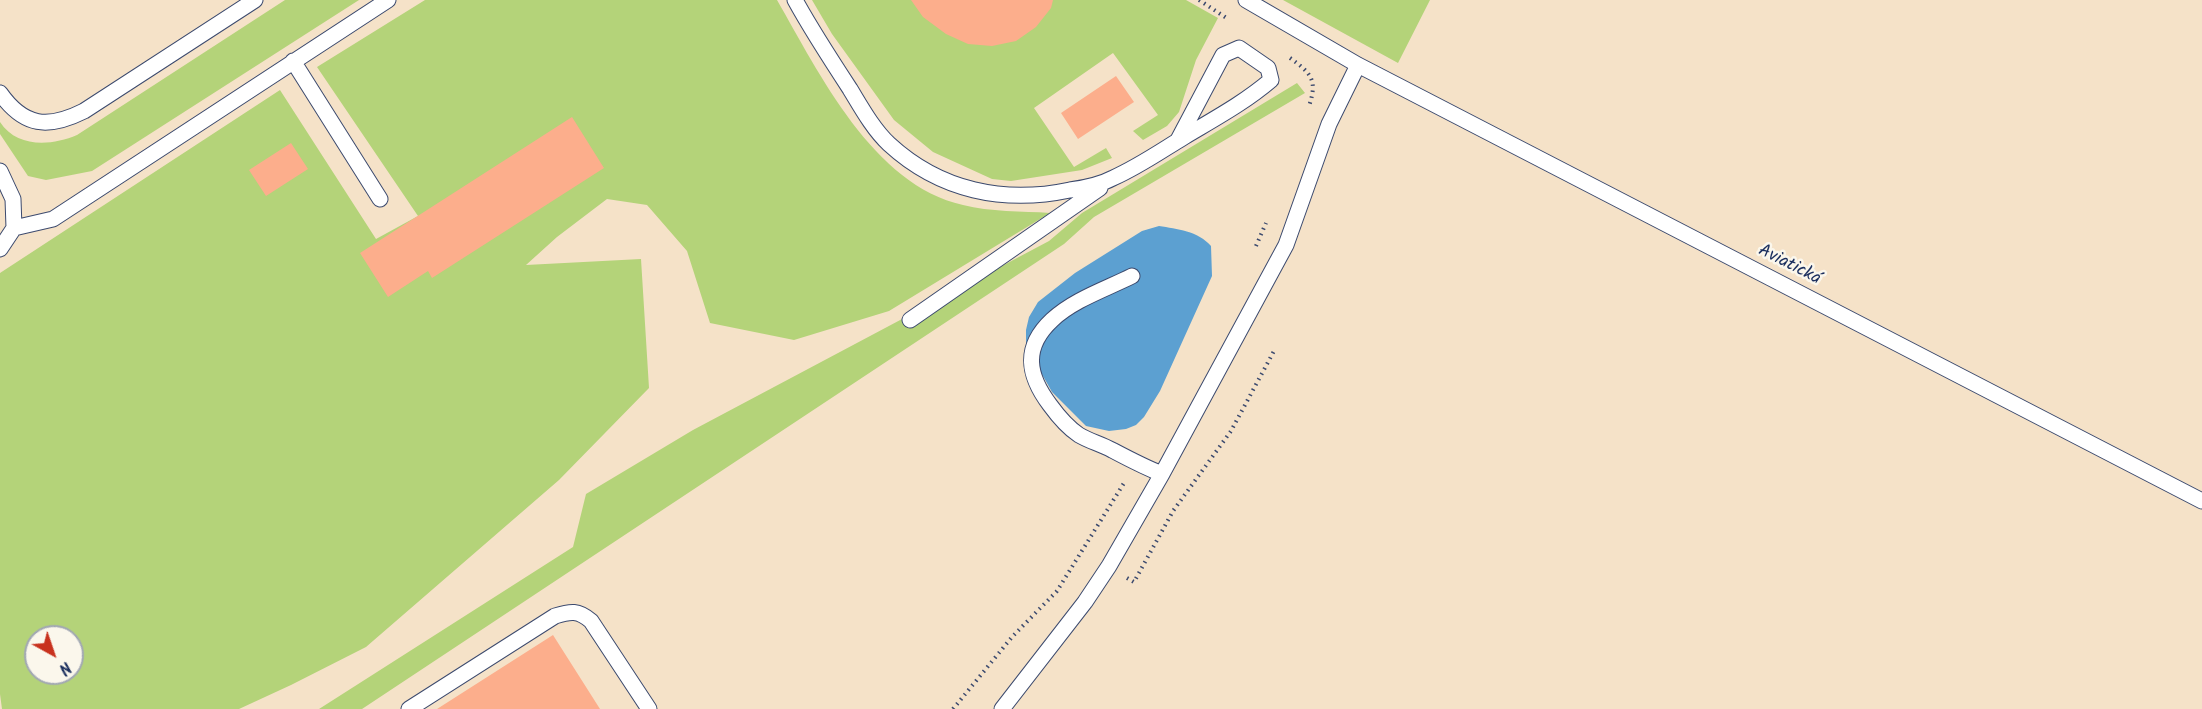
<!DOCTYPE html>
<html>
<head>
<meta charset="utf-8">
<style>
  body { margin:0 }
  #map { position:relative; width:2202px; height:709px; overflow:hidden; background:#f5e2c8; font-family:Kalam,sans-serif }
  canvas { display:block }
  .north { position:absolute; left:24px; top:625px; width:60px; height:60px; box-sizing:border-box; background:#fbf7ec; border:2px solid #a1a7b3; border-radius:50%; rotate:140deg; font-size:16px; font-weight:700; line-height:24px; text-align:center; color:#1b2f5e }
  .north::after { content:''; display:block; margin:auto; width:21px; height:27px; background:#c8321e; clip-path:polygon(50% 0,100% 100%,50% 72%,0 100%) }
</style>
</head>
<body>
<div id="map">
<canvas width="2202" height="709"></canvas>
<div class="north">N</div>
</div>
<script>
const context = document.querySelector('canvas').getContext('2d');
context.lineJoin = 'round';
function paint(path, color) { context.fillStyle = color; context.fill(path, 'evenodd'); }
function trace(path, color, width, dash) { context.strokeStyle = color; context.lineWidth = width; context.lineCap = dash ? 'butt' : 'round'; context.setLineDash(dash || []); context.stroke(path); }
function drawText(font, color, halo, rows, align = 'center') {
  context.font = font + ' Kalam,sans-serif'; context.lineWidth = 5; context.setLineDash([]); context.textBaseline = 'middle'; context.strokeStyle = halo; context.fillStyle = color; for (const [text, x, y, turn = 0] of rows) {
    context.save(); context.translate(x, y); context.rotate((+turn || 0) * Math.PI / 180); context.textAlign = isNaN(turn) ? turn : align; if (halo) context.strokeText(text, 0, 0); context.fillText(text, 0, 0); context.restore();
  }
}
paint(new Path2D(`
  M285 0H359L92 171 46 180 28 176 0 134V122C17 148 51 146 77 135Z
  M425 0H777C819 73 873 185 963 205 990 212 1022 211 1050 213L889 311 794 340 710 323 687 251 647 205 607 199 557 237 526 265 641 259 649 388 559 480 366 647 291 685 239 709H2L0 694V273L280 90 376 239 418 216 317 67ZM36 637H72V673H36Z
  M812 0H1186L1218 18 1196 60 1179 112 1167 126 1143 140 1133 131 1158 115 1113 53 1034 108 1074 167 1106 148 1112 158 1082 170 1011 181 992 179 933 152 894 120 832 34Z
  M1283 0H1430L1398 63Z
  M1297 83 1305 93 1094 217 1064 244 362 709H319L573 547 586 494 693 430 1049 241 1082 213Z`), '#b4d379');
paint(new Path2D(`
  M1159 226C1177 229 1198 231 1211 246L1212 276 1160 391 1144 417 1136 425 1126 429 1109 431 1086 426 1052 392 1026 346V330L1029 317 1038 302 1075 273 1142 231Z`), '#5ca0d1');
paint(new Path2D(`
  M911 0H1053L1051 8 1036 27 1016 41 992 46 968 44 946 34 923 17Z
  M1116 76 1134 102 1078 139 1061 113Z
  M572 117 604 168 432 278 428 271 388 297 360 253Z
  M291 143 308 169 266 196 249 170Z
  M553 635 600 709H437Z`), '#fcae8c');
const service = new Path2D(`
  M795 0C812 31 831 60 850 89 861 107 873 129 889 144 940 191 1004 204 1070 190 1084 188 1100 185 1113 178 1138 167 1161 151 1184 137 1214 119 1244 103 1271 80L1268 68 1239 48 1223 55 1178 140
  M1246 0 1358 65 2202 501
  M293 61 380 199
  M0 93C24 127 48 129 84 111L255 0
  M0 171 13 199 14 228
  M0 249 14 228 53 219 388 0
  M1132 276C1106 289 1073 300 1052 320 1022 348 1028 376 1050 405 1058 416 1067 427 1079 435 1089 441 1101 444 1112 450 1129 459 1144 467 1162 474
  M910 320 1100 188
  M409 709 555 616C571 611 578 610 591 621L649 709
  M1002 709 1085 602 1109 566 1162 474 1286 245 1329 124 1358 65`);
trace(service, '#3c4a6e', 17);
trace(new Path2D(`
  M1199 0 1228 19
  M1290 58C1311 73 1318 80 1309 106
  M1256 246 1266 223
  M1127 578 1134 582 1173 511 1231 431 1274 351
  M953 709 1012 637 1057 591 1124 483`), '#3c4a6e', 4, [1.5, 4.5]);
trace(service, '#fff', 15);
drawText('18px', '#1b2f5e', '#fbf7ec', [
  ["Aviatická",1789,266,27]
]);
</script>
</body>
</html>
